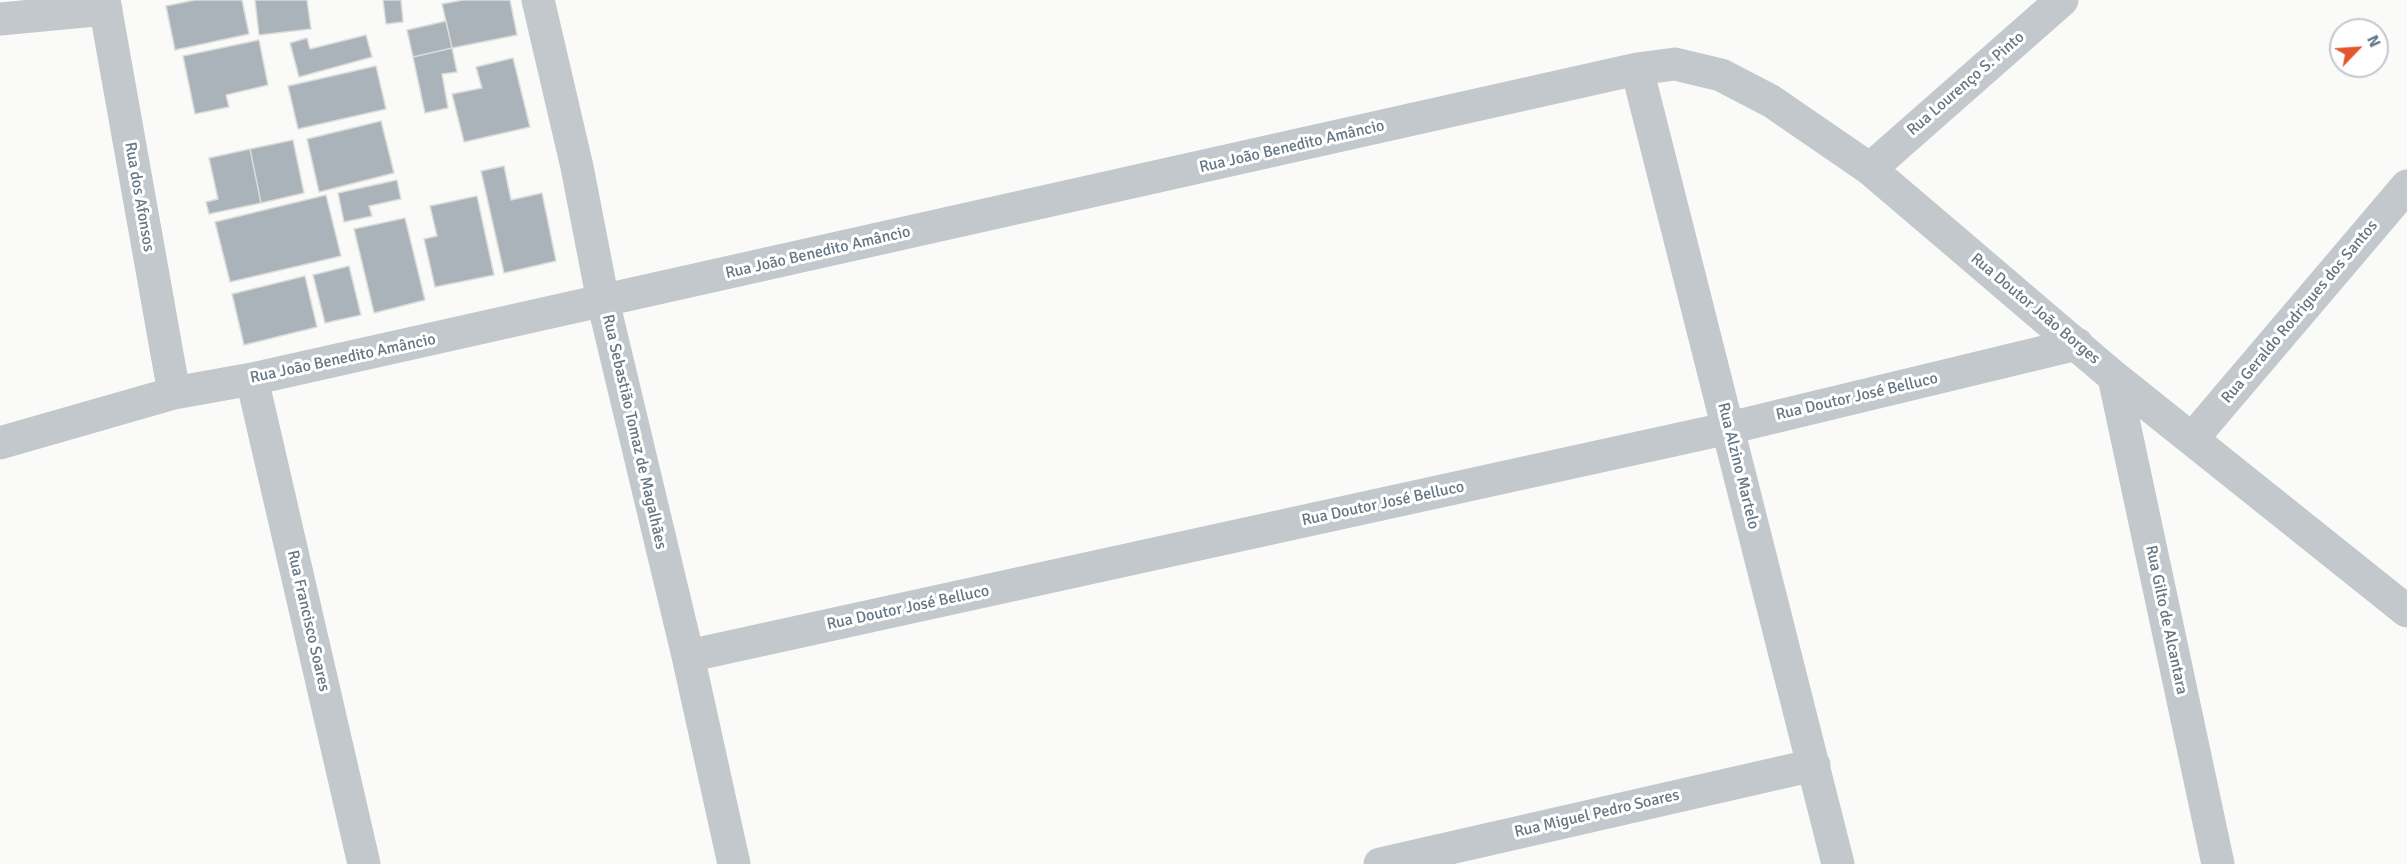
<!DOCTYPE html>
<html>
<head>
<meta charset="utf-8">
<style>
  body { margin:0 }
  #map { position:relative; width:2407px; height:864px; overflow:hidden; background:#fafaf8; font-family:Signika,sans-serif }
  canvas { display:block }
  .north { position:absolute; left:2329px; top:18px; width:60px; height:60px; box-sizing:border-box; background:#fff; border:2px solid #c1c8cd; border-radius:50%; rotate:65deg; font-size:16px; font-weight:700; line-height:24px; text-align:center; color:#657683 }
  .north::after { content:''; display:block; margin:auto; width:21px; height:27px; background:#e4572e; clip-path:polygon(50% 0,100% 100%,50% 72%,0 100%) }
</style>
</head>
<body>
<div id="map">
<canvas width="2407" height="864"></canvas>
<div class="north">N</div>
</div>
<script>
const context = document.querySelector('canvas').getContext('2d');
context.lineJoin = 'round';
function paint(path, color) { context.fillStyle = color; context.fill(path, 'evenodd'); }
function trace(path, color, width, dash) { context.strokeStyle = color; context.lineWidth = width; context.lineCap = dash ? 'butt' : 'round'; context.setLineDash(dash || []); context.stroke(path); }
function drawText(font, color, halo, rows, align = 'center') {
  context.font = font + ' Signika,sans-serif'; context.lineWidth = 6; context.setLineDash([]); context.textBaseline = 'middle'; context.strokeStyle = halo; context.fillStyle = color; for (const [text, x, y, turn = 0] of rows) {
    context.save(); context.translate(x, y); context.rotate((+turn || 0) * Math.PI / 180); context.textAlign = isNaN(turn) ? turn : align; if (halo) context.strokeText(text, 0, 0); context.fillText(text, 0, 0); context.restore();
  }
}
const building = new Path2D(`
  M195 0H242L249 34 175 50 166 6Z
  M255 0H307L311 29 259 35Z
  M383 0H401L403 22 386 24Z
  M463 0H510L517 35 452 48 442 4Z
  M446 21 452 48 413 57 407 30Z
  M366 35 372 57 299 77 290 43 307 38 310 49Z
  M259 40 268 85 226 95 229 107 195 114 183 56Z
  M452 48 457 72 442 74 448 108 425 113 413 57Z
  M513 58 530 127 464 142 452 94 482 88 476 67Z
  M376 66 386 109 298 129 288 86Z
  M381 121 394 173 319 192 307 139Z
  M293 140 304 193 261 203 250 149Z
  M250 149 261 203 209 214 206 202 218 199 209 158Z
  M504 166 511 200 542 193 556 261 504 273 481 171Z
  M397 180 401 199 369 206 372 216 344 222 338 193Z
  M326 195 341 256 230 282 215 222Z
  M477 196 494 275 435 287 424 239 437 236 430 206Z
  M405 218 425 300 374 313 354 229Z
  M349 266 361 315 325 323 313 275Z
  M305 276 317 327 244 345 232 294Z`);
paint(building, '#aab3b9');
trace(building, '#dcdcda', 1.5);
trace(new Path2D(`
  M104 0 174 393
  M538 0 577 167 603 301 688 656 734 864
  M0 19 106 9
  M1637 69 1838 864
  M1870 169 2062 0
  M2114 377 2218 864
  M252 379 364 864
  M2192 439 2407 186
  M0 443 174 393 252 379 1637 69 1675 64 1721 75 1771 101 1870 169 2114 377 2407 611
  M688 656 1729 428 2077 344
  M1380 864 1814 765`), '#c3c8cc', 33);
drawText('16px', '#657683', '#fff', [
  ["Rua Lourenço S. Pinto",1966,84,-41],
  ["Rua João Benedito Amâncio",1292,147,-13],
  ["Rua dos Afonsos",139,197,80],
  ["Rua João Benedito Amâncio",818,253,-13],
  ["Rua Doutor João Borges",2035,309,40],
  ["Rua Geraldo Rodrigues dos Santos",2300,312,-50],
  ["Rua João Benedito Amâncio",343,359,-12],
  ["Rua Doutor José Belluco",1857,397,-13],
  ["Rua Sebastião Tomaz de Magalhães",634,432,77],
  ["Rua Alzino Martelo",1738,466,76],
  ["Rua Doutor José Belluco",1383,504,-12],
  ["Rua Doutor José Belluco",908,608,-12],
  ["Rua Gilto de Alcantara",2166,620,78],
  ["Rua Francisco Soares",308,621,77],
  ["Rua Miguel Pedro Soares",1597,814,-13]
]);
</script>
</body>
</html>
